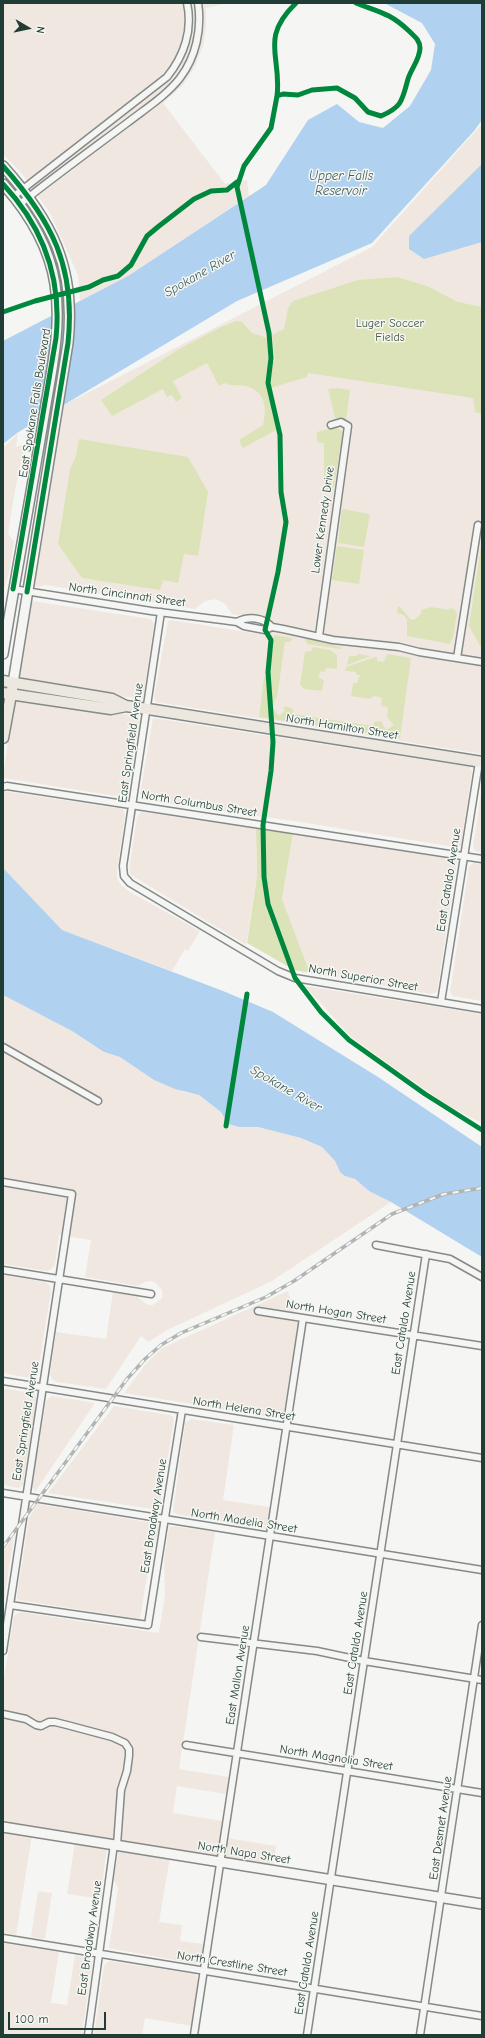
<!DOCTYPE html>
<html>
<head>
<meta charset="utf-8">
<style>
  body { margin:0 }
  #map { position:relative; width:485px; height:2038px; overflow:hidden; background:#f5f5f3; font-family:"Comic Neue",sans-serif }
  canvas { display:block }
  .frame { position:absolute; inset:0; border:4px solid #1f3d34; pointer-events:none }
  .north { position:absolute; left:8px; top:8px; width:40px; height:40px; -webkit-text-stroke:3px #f6f6f2; paint-order:stroke; rotate:99deg; font-size:11px; font-weight:700; line-height:16px; text-align:center; color:#1f3d34 }
  .north::after { content:''; display:block; margin:auto; width:14px; height:18px; background:#1f3d34; clip-path:polygon(50% 0,100% 100%,50% 72%,0 100%) }
  .scale { position:absolute; left:8px; top:2012px; width:98px; height:18px; box-sizing:border-box; border:2px solid #1f3d34; border-top:0; padding-left:5px; font-size:12px; line-height:14px; white-space:nowrap; color:#1f3d34; -webkit-text-stroke:3px #f6f6f2; paint-order:stroke }
</style>
</head>
<body>
<div id="map">
<canvas width="485" height="2038"></canvas>
<div class="frame"></div>
<div class="north">N</div>
<div class="scale">100 m</div>
</div>
<script>
const context = document.querySelector('canvas').getContext('2d');
context.lineJoin = 'round';
function paint(path, color) { context.fillStyle = color; context.fill(path, 'evenodd'); }
function trace(path, color, width, dash) { context.strokeStyle = color; context.lineWidth = width; context.lineCap = dash ? 'butt' : 'round'; context.setLineDash(dash || []); context.stroke(path); }
function drawText(font, color, halo, rows, align = 'center') {
  context.font = font + ' "Comic Neue",sans-serif'; context.lineWidth = 3; context.setLineDash([]); context.textBaseline = 'middle'; context.strokeStyle = halo; context.fillStyle = color; for (const [text, x, y, turn = 0] of rows) {
    context.save(); context.translate(x, y); context.rotate((+turn || 0) * Math.PI / 180); context.textAlign = isNaN(turn) ? turn : align; if (halo) context.strokeText(text, 0, 0); context.fillText(text, 0, 0); context.restore();
  }
}
paint(new Path2D(`
  M3 3H226L206 8V28L203 46 194 68 183 85 163 103 225 184 247 180 249 196 128 276 80 301 78 275 50 213 23 175 3 154Z
  M482 124V754L156 702 154 698 168 621 172 620 259 634 267 632 269 620 232 614 225 604 216 599 205 601 195 609 45 585 38 587 32 585 46 493 64 405 372 247Z
  M18 433 16 447 25 444 15 490 8 534 14 542 10 570 3 591V448Z
  M32 601 151 619 154 624 143 698 140 699 24 680 20 678 19 675 30 602Z
  M22 699 138 716 140 719 128 794 122 797 3 778 13 704 16 700Z
  M153 718 470 767 472 772 461 843 460 846 454 847 300 822 145 800 141 797 140 794Z
  M482 787V853L475 851 473 846Z
  M3 791 123 809 125 815 117 870V878L121 885 130 892 200 931 188 951 185 949 172 971 62 930 15 882 3 868Z
  M141 812 256 828 257 876 246 945 131 875 129 869 137 817Z
  M293 833 454 859 457 861 437 992 431 994 310 973 282 899Z
  M473 863 482 864V1001L453 996 450 992 469 867Z
  M305 986 482 1014V1123L448 1106 351 1037Z
  M3 995 72 1031 104 1052 120 1057 154 1080 184 1092 199 1095 221 1112 228 1124 239 1127H258L301 1138 322 1147 335 1161 340 1172 355 1179 369 1191 391 1202 272 1281 165 1331 149 1342 141 1336 106 1389 57 1382 52 1379 50 1374 56 1332 106 1339 113 1292 136 1296 148 1305H153L162 1298V1290L156 1283 151 1281 145 1282 138 1286 85 1277 91 1240 59 1235 55 1265 51 1269 46 1271 3 1264Z
  M3 1275 45 1282 49 1285 51 1291 38 1372 35 1376 30 1378 3 1373Z
  M288 1291 298 1323 283 1419 124 1393 145 1365 162 1348Z
  M3 1388 31 1393 35 1395 37 1400 23 1484 19 1488 3 1485Z
  M52 1396 95 1403 35 1492 32 1487 46 1401Z
  M114 1406 170 1415 173 1417 174 1420 159 1510 48 1493Z
  M191 1419 234 1425 223 1500 270 1507 266 1529 176 1514 173 1511 185 1423Z
  M38 1504 159 1524 160 1527 150 1558 140 1619 18 1600 17 1596 29 1517Z
  M173 1526 215 1532 179 1769 229 1777 226 1794 177 1786 173 1813 222 1821 220 1837 276 1846 273 1865 3 1822V1684L14 1616 20 1612 159 1633 165 1595 164 1560 169 1527Z
  M14 1537 3 1607V1551Z
  M3 1831 32 1835 16 1935 3 1932Z
  M75 1842 107 1848 102 1886V1899L67 1894Z
  M119 1850 170 1857 159 1922 182 1925 180 1941 204 1944 199 1962 196 1964 109 1948 118 1888 113 1878Z
  M38 1891 52 1893 45 1939 31 1937Z
  M3 1943 59 1952 51 2003 67 2005 75 1955 91 1959 92 1963 82 2035H3Z
  M109 1961 194 1974 197 1976 198 1980 192 2026 145 2018 142 2035H94L104 1965Z`), '#f0e8e0');
paint(new Path2D(`
  M397 277 427 286 458 302 482 307V414L475 412 473 398 308 373 307 377 267 389 276 430 243 448 239 440 263 425C267 408 266 392 246 386 239 384 232 387 225 383L219 386 207 363 173 381 182 398 176 402 172 395 167 397 163 389 112 416 101 400 179 349 219 328 236 321 242 322 252 333 267 338 269 362 275 361 272 335 284 329 288 308 293 301 358 280Z
  M336 388 350 390 346 419 335 418 328 389Z
  M336 427 343 432 334 486 329 491H324V443L317 442V432Z
  M79 439 188 457 208 492 198 556 184 554 178 583 163 580 160 590 82 578 58 544 70 469 76 456Z
  M343 509 370 514 364 547 338 543 342 510Z
  M482 540V646H480L469 626Z
  M337 546 364 550 359 584 332 580Z
  M398 606 401 608 410 619 414 620 421 614V610L431 607 449 610V608L454 609 457 613 453 637 450 644 407 636V620L404 615 397 613Z
  M274 635 292 638 291 642H285L277 697C271 706 272 708 279 716L285 711 283 708 286 706 293 709V714L373 726 374 722 381 721 386 730 394 725 387 717 388 707 381 706 382 698 374 696 370 699 351 696 353 683H357L360 675H356V672L345 671 346 667 375 657H377V661L384 662 387 654 411 658 400 738 259 717 264 677 269 676Z
  M305 638 341 647V649L307 644Z
  M313 647 330 650 337 655V669L327 668 324 672 321 671 318 677 324 680 322 691 304 689 300 685 305 652 311 651Z
  M358 654 371 656 347 665 349 656H356Z
  M256 828 293 833 282 899 310 973 294 970 247 943 257 876Z`), '#dce3b8');
paint(new Path2D(`
  M384 3H482V120L474 131 372 243 237 301 17 433 3 444V341L128 276 266 185 308 120 337 104 359 122 383 128 410 106 431 70 435 44 422 23Z
  M482 164V242L424 259 409 249V236Z
  M3 868 62 930 223 991 273 1012 378 1077 482 1147V1257L391 1202 369 1191 355 1179 345 1176 340 1172 335 1161 322 1147 301 1138 258 1127H239L228 1124 221 1112 199 1095 175 1089 154 1080 120 1057 104 1052 72 1031 3 995Z`), '#b0d1ef');
const minor = new Path2D(`
  M14 196 167 77C184 56 193 30 187 3
  M20 204C55 176 91 150 127 123 145 109 166 96 180 78 196 57 202 29 198 3
  M13 589 151 611 222 620 237 622 244 626 265 630 272 627 283 629 333 640 399 647 419 652 482 662
  M161 612 123 866 124 876 130 883 278 971 295 978 482 1009
  M237 622C248 616 263 617 272 627
  M319 636 348 426 341 422 331 425
  M457 658 478 525
  M3 787 7 786 482 859
  M441 1002 479 762
  M3 1047 98 1101
  M3 1182 72 1194 3 1651
  M376 1245 450 1259 482 1277
  M3 1270 151 1294
  M258 1311 482 1346
  M3 1381 482 1458
  M3 1493 482 1570
  M10 1605 148 1625 182 1410
  M201 1637 317 1651 364 1661 482 1680
  M3 1714 26 1719 36 1725 41 1726 49 1722H55L67 1725 112 1737 125 1743 129 1749V1756L127 1771 121 1790 117 1845
  M186 1745 482 1793
  M3 1938 482 2016
  M88 2035 114 1844
  M194 2035 303 1318
  M307 2035 426 1254
  M420 2035 482 1625`);
const secondary = new Path2D(`
  M3 166C52 221 76 267 68 343L13 683
  M3 184C29 213 49 245 55 284 62 328 51 372 44 416 31 495 16 574 3 654
  M3 1827 482 1904`);
const primary = new Path2D(`
  M3 681 112 699 126 706
  M3 693 111 709 126 706 148 709 482 762
  M3 738 12 689`);
trace(minor, '#858a88', 9);
trace(secondary, '#858a88', 12);
trace(primary, '#858a88', 13);
trace(minor, '#f5f5f3', 6);
trace(secondary, '#f5f5f3', 9);
trace(primary, '#ece8df', 10);
const rail = new Path2D(`
  M3 1547 127 1379 145 1359 161 1345 181 1333 266 1297 294 1281 392 1214 444 1194 482 1188`);
trace(rail, '#b0b4b2', 3.5);
trace(rail, '#f6f6f2', 2, [6]);
trace(new Path2D(`
  M356 3C379 12 390 13 409 31 414 36 420 40 420 48 420 59 411 69 408 79 402 101 402 107 381 116L368 112 355 98 337 88 312 90 298 95 283 94 277 96 271 128 244 166 237 187 269 333 271 358 268 383 280 435 281 492 286 522 278 572 265 630 271 640 268 672 273 742 271 771 263 825 264 877 268 904 295 978 321 1012 349 1040 425 1094 482 1130
  M277 96C282 56 259 39 296 3
  M3 166C52 221 76 267 68 343L27 592
  M3 184C43 227 62 279 56 338L13 589
  M3 312 35 301 89 287 103 280 118 276 131 265 147 236 159 226 194 199 211 191 227 190 237 182
  M226 1126 247 994`), '#00873e', 5);
drawText('12px', '#415b45', '#f6f6f2', [
  ["Luger Soccer",390,324],
  ["Fields",390,338]
]);
drawText('12px', '#1f3d34', '#f6f6f2', [
  ["East Spokane Falls Boulevard",35,403,-81],
  ["Lower Kennedy Drive",323,520,-82],
  ["North Cincinnati Street",127,595,8],
  ["North Hamilton Street",342,727,9],
  ["East Springfield Avenue",131,743,-82],
  ["North Columbus Street",199,804,9],
  ["East Cataldo Avenue",449,880,-81],
  ["North Superior Street",363,978,10],
  ["North Hogan Street",336,1312,9],
  ["East Cataldo Avenue",404,1323,-81],
  ["North Helena Street",244,1409,9],
  ["East Springfield Avenue",26,1421,-81],
  ["East Broadway Avenue",154,1516,-81],
  ["North Madelia Street",244,1521,9],
  ["East Cataldo Avenue",356,1643,-81],
  ["East Mallon Avenue",238,1675,-81],
  ["North Magnolia Street",336,1758,9],
  ["East Desmet Avenue",441,1828,-82],
  ["North Napa Street",244,1853,9],
  ["East Broadway Avenue",90,1938,-82],
  ["East Cataldo Avenue",307,1963,-81],
  ["North Crestline Street",232,1964,9]
]);
drawText('italic 13px', '#3c5e62', '#f6f6f2', [
  ["Upper Falls",341,176],
  ["Reservoir",341,191],
  ["Spokane River",200,274,-30],
  ["Spokane River",286,1089,30]
]);
</script>
</body>
</html>
